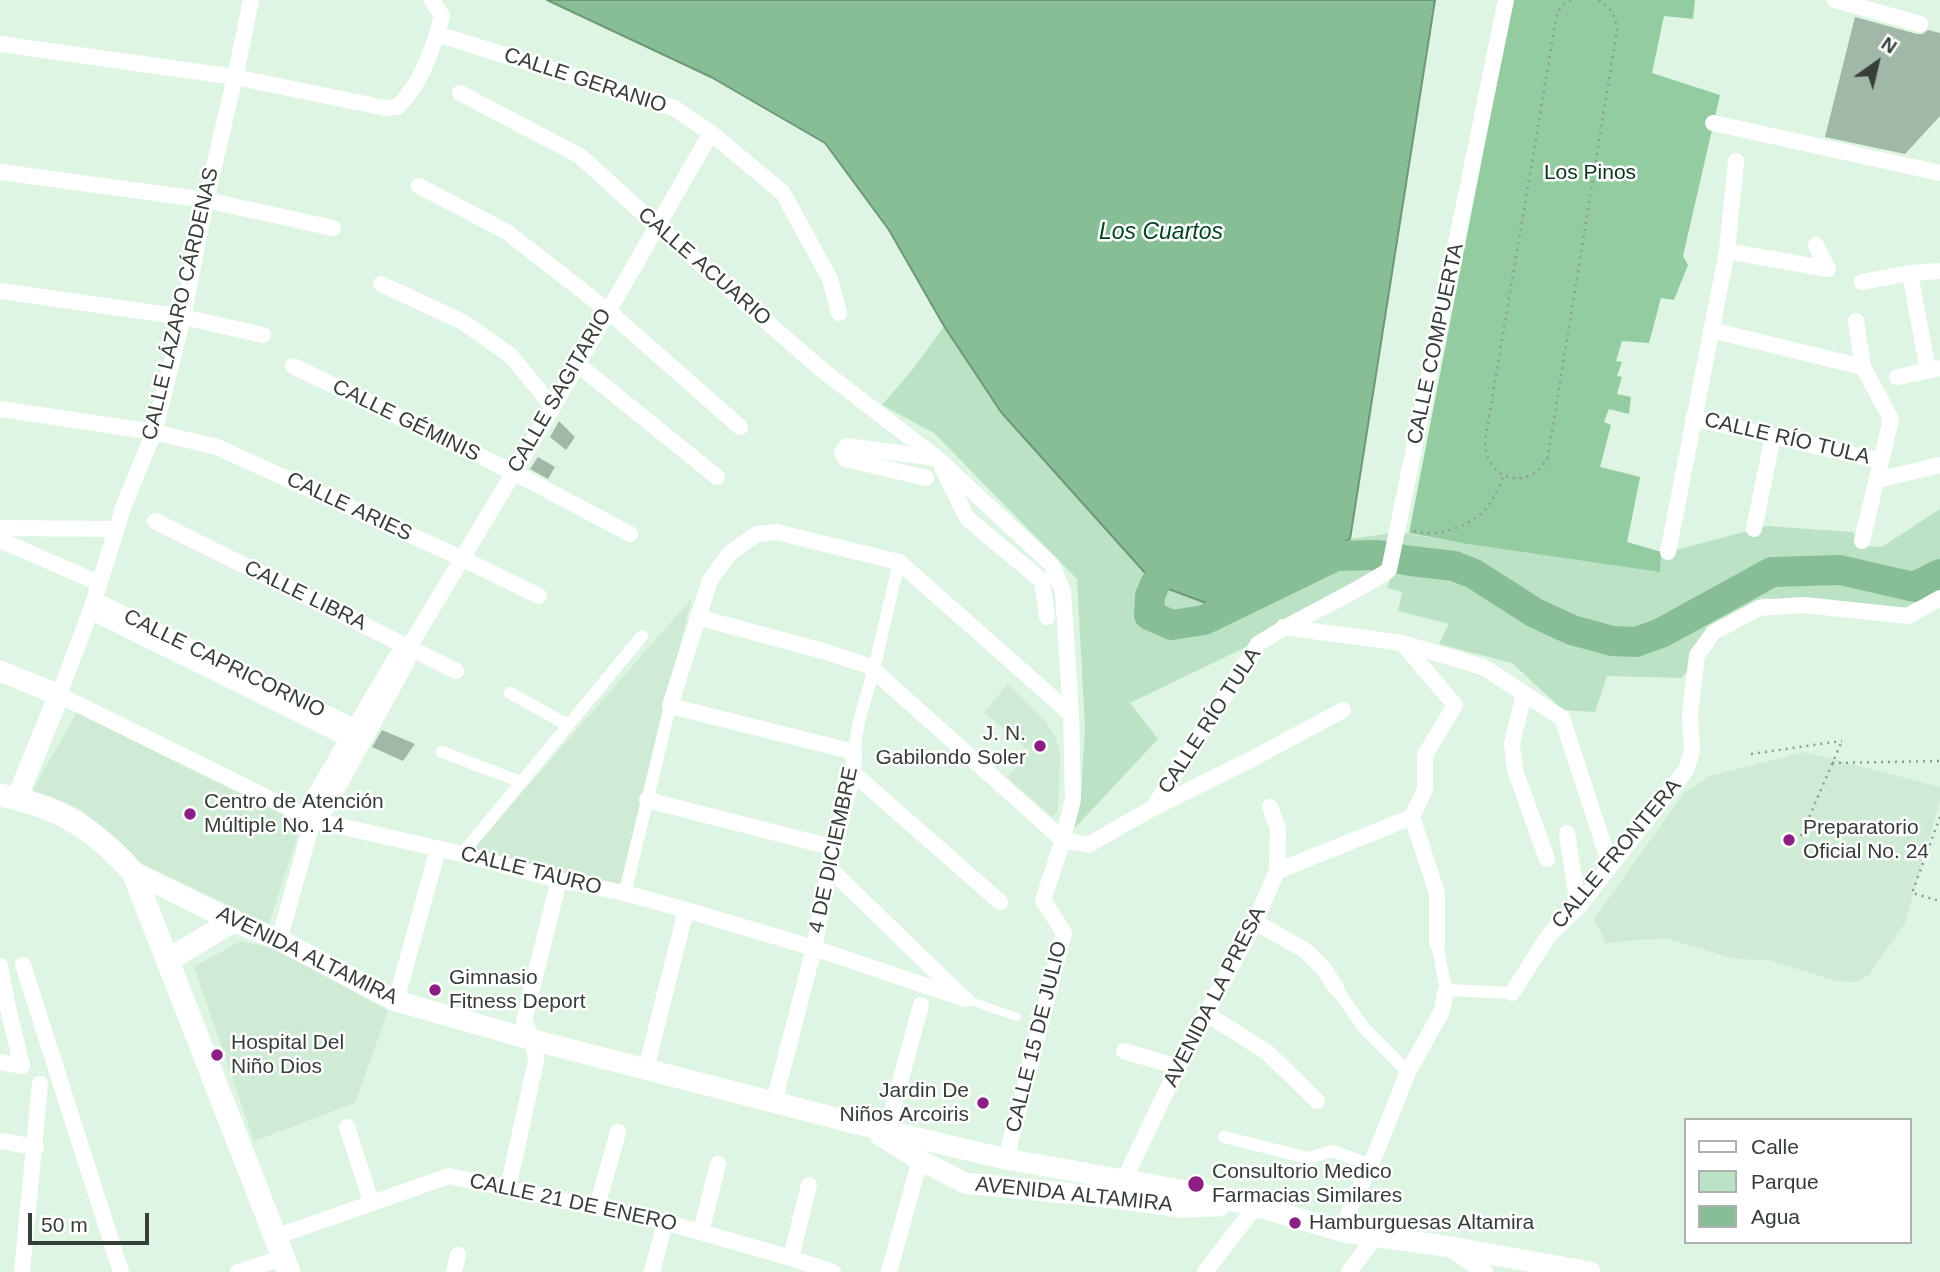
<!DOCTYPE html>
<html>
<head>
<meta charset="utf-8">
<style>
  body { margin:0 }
  #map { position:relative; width:1940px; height:1272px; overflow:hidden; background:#dff5e4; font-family:Arial,sans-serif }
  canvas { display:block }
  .legend { position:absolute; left:1684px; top:1118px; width:228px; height:126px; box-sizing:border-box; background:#fff; border:2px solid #aeb2af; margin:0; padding:9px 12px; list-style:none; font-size:21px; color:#353e37 }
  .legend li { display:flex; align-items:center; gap:14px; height:35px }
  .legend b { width:35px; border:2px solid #aeb2af }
  .north { position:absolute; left:1842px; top:28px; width:70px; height:70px; -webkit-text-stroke:5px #fff; paint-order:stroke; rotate:34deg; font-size:19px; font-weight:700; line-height:28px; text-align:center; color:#353e37 }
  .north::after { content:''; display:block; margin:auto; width:24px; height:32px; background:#353e37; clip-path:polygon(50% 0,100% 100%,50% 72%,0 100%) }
  .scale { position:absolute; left:28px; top:1213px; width:121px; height:32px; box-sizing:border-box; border:4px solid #353e37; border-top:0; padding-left:9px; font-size:21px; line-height:24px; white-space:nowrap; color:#353e37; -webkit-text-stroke:5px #fff; paint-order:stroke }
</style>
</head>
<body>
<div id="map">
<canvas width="1940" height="1272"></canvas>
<ul class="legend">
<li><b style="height:9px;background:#fff"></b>Calle</li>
<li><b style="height:19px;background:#bce2c5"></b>Parque</li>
<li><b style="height:19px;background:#87be95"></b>Agua</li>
</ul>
<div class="north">N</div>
<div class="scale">50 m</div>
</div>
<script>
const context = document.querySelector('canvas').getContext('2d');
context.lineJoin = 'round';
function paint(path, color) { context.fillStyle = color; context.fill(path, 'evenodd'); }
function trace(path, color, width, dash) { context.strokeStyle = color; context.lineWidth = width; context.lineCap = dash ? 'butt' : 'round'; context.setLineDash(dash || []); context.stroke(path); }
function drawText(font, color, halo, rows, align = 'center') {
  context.font = font + ' Arial,sans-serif'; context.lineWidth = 5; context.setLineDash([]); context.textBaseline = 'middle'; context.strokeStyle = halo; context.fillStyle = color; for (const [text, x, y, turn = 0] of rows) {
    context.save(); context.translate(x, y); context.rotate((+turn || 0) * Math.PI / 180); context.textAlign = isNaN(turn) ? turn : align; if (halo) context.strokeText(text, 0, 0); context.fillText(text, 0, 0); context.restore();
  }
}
paint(new Path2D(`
  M692 598 619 887 471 851Z
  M1008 684 1045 720 1056 739 1060 756 1058 812 1053 817 1007 778 1030 752 984 712Z
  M79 709 303 818 269 924 138 862 81 810 58 799 32 791Z
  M1805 752 1940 787V801L1905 923 1869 975 1854 982 1836 981 1769 960 1734 959 1665 938 1606 943 1594 919 1684 793 1710 776Z
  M241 941 278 949 388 1011 355 1103 254 1141 194 967Z`), '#cfebd5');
paint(new Path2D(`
  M944 326 1001 412 1155 584 1217 606 1259 586 1317 552 1350 539 1398 532 1462 543 1604 451 1600 467 1640 477 1627 542 1661 552H1668L1766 526 1852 532 1867 546 1882 547 1940 509V588L1905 608 1761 598 1681 678 1607 676 1595 712 1563 710 1512 663 1439 644 1449 624 1398 611 1402 592 1387 588 1394 570 1274 625 1246 647 1130 703 1158 739 1071 832 1081 792 1085 728 1077 579 934 433 882 405 913 369Z`), '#bce2c5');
paint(new Path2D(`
  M1513 0H1695L1693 19 1664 16 1652 73 1720 95 1683 256 1688 265 1674 300 1661 298 1649 343 1622 341 1616 361 1622 362 1617 376 1622 377 1617 394 1631 397 1629 414 1609 409 1604 422 1611 425 1600 467 1640 477 1627 542 1661 552 1660 572 1462 543 1409 533Z`), '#94cca2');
const water = new Path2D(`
  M547 0H1435L1350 539C1304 557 1262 585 1217 607L1155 584 1001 412 944 326 889 230 825 143 711 77Z`);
paint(water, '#87be95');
trace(water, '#6e9879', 2);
trace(new Path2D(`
  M1155 584 1150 596 1149 615 1172 625 1204 620 1336 556 1377 555 1411 561 1454 566 1474 574 1535 613 1572 630 1612 641 1636 642 1661 633 1772 572 1840 570 1914 587 1940 574`), '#87be95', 30);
paint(new Path2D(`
  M1855 17 1917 34H1923L1928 30 1940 33V116L1905 154 1825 137Z
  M559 421 575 437 566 450 550 437Z
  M538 457 555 467 548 479 530 469Z
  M382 730 415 744 403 761 372 747Z`), '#a2b8a7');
trace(new Path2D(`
  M1571 0 1563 5 1557 13 1485 441C1485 481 1530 493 1548 457L1617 30C1615 16 1611 6 1597 0
  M1414 531C1438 538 1467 527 1485 510 1493 501 1498 487 1504 476
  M1751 754 1842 741
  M1832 763 1940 761
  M1940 817 1912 893 1940 901
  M1801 836 1842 741`), '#8c9c90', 2.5, [2, 5]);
trace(new Path2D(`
  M965 999 1017 1017`), '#fff', 8);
trace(new Path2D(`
  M510 693 568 725
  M442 752 521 782
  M854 752 859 721 874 669 899 562
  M462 854 642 636
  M625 893 670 706
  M1437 943 1446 990 1512 993
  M1336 988 1364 1028 1408 1072
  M1224 1137 1308 1158 1332 1151 1371 1165`), '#fff', 12);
trace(new Path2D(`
  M251 0 235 77 206 200 183 317 154 432 124 505 92 607 59 695 313 820 462 854 559 880 625 893 686 910 814 948 965 999
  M1835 0 1920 24
  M437 34 674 108 711 133 783 193 830 279 839 313
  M0 44 235 77 385 108 397 107C420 86 434 47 442 16L432 0
  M460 93 580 156 657 226 822 370 938 459 1052 565 1063 592 1071 714 1073 799 1063 840 1043 900 1064 933 1006 1159
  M1713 123 1940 173
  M0 172 206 200 333 228
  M419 186 507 232 607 310 740 427
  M1816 245 1828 269
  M1727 251 1828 269
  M1910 273 1928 371
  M1862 282 1910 273 1940 271
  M381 284 463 322 511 356 553 407
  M0 291 183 317 263 335
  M1856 321 1863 367 1891 419 1862 541
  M1711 330 1863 367
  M577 364 717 477
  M293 366 513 472 630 534
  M1897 377 1940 368
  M0 409 154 432 217 447 461 558 539 596
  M1693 418 1881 461
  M942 467 967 518 1042 581 1047 617
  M926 478 846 459 842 453 847 446 935 458
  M1877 480 1940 465
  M155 521 456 671
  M0 528 116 529
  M1754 529 1773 436
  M0 540 99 583
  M1668 552 1727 251 1736 161
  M94 600 354 727
  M90 611 347 738
  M697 617 823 651 869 666 1063 840
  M1283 627 1402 643 1483 667 1562 718 1610 865
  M1403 644 1455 705 1425 755V789L1412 817 1437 893V943
  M409 647 407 662 324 812 313 820 308 807 397 656 409 647 553 407 711 133
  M1524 694 1512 744 1515 770 1547 859
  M853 773 1000 902
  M647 800 835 848
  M1153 808 1258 644C1300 616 1347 598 1389 570L1506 0
  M1567 833 1578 907
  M1063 840 1088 845 1153 808 1252 759 1343 710
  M829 868 960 995
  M1277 871 1412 817
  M1255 922 1306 951 1324 969 1336 988
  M279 940 313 820
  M23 965 121 1272
  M0 966 8 1008 22 1066 0 1062
  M1512 993 1549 935 1578 907 1686 770 1692 752 1690 715 1697 655 1714 632 1759 608 1804 605 1908 616 1940 598
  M396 1001 438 849
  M1207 1014 1268 1053 1317 1101
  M1124 1051 1178 1067
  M646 1069 686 910
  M774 1102 814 948 829 868 853 773 854 752 670 706 710 580 730 553 757 534 776 532 899 562 1071 714
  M347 1127 371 1201
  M887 1130 921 1005
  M0 1141 36 1147
  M1124 1180 1178 1067 1255 922 1277 871 1278 829 1270 807
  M508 1188 536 1061 533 1040 524 1021 559 880
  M597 1207 618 1132
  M701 1232 718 1164
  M1344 1232 1351 1205 1371 1165 1408 1072 1442 1011 1446 990
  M275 1237 449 1176 665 1222 791 1258 833 1272
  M1450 1249 1485 1272
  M791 1258 809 1185
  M22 1272 40 1084
  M238 1272 283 1258
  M454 1272 458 1255
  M652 1272 665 1222
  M889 1272 920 1160
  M1205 1272 1256 1206
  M1349 1272 1375 1237`), '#fff', 16);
trace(new Path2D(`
  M0 671 59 695 17 798
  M133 872 233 921 279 940 396 1001 533 1040 866 1126 1006 1159 1187 1191 1256 1206 1344 1232 1445 1246 1590 1272
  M880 1135 920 1160 965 1183 1115 1198 1181 1207 1219 1206`), '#fff', 21);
trace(new Path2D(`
  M0 795C59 806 94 829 133 872L289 1272
  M168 960 233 921`), '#fff', 23);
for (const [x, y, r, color] of [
  [1040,746,7,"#8c1f83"],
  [190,814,7,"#8c1f83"],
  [1789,840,7,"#8c1f83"],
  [435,990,7,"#8c1f83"],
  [217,1055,7,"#8c1f83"],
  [983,1103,7,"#8c1f83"],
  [1196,1184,9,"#8c1f83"],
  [1295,1223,7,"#8c1f83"]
]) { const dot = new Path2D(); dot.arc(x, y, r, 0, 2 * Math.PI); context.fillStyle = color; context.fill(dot); trace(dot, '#fff', 2.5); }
drawText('21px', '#353e37', '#fff', [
  ["CALLE GERANIO",585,81,18],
  ["CALLE ACUARIO",704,267,41],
  ["CALLE LÁZARO CÁRDENAS",181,304,-77],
  ["CALLE COMPUERTA",1436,344,-78],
  ["CALLE SAGITARIO",560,391,-60],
  ["CALLE GÉMINIS",406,421,26],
  ["CALLE RÍO TULA",1787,439,13],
  ["CALLE ARIES",349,507,25],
  ["CALLE LIBRA",305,596,26],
  ["CALLE CAPRICORNIO",224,664,26],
  ["CALLE RÍO TULA",1210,721,-57],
  ["4 DE DICIEMBRE",834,850,-78],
  ["CALLE FRONTERA",1617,854,-50],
  ["CALLE TAURO",531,871,14],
  ["AVENIDA ALTAMIRA",307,956,26],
  ["AVENIDA LA PRESA",1215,997,-63],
  ["CALLE 15 DE JULIO",1037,1037,-76],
  ["AVENIDA ALTAMIRA",1074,1195,6],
  ["CALLE 21 DE ENERO",573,1203,12]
]);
drawText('21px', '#083419', '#fff', [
  ["Los Pinos",1590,173]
]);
drawText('21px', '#353e37', '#fff', [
  ["J. N.",1026,734,"right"],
  ["Gabilondo Soler",1026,758,"right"],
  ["Centro de Atención",204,802],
  ["Múltiple No. 14",204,826],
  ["Preparatorio",1803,828],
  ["Oficial No. 24",1803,852],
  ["Gimnasio",449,978],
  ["Fitness Deport",449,1002],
  ["Hospital Del",231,1043],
  ["Niño Dios",231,1067],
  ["Jardin De",969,1091,"right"],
  ["Niños Arcoiris",969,1115,"right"],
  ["Consultorio Medico",1212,1172],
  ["Farmacias Similares",1212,1196],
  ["Hamburguesas Altamira",1309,1223]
], 'left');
drawText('italic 23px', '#00451f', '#fff', [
  ["Los Cuartos",1161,233]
]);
</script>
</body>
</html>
